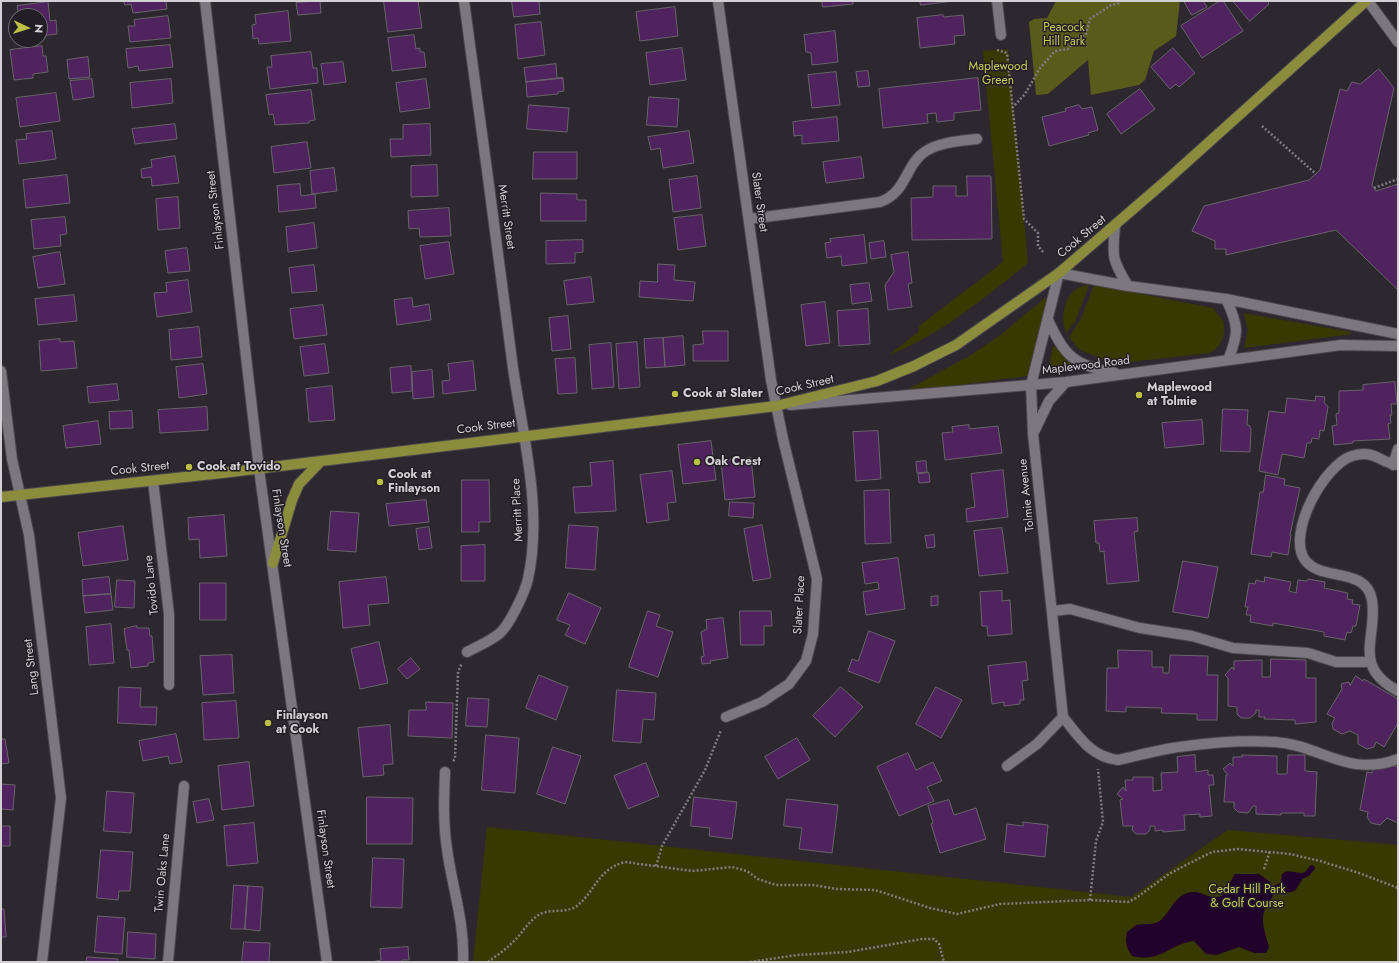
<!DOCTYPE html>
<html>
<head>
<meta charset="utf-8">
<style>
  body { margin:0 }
  #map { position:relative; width:1399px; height:963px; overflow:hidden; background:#2d282f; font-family:Jost,sans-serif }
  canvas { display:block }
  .frame { position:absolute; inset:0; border:2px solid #d3d0d4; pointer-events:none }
  .north { position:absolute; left:8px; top:8px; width:40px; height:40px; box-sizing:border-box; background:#231e25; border:1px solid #69656b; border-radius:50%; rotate:94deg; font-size:11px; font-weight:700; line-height:16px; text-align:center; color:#d3d0d4 }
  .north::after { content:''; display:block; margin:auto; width:14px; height:18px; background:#bbc044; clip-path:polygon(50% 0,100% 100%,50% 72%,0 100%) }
</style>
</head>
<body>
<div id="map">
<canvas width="1399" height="963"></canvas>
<div class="frame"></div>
<div class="north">N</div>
</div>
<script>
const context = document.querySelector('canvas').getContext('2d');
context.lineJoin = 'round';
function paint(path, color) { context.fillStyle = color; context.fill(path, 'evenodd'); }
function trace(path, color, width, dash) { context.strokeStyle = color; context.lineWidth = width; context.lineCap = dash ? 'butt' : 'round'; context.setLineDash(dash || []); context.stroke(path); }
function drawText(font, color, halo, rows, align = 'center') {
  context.font = font + ' Jost,sans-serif'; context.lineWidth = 3; context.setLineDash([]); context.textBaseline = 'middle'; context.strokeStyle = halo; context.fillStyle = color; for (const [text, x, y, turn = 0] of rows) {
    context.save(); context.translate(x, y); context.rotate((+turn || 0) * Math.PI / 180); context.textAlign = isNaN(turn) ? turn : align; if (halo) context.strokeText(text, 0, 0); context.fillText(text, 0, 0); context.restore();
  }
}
paint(new Path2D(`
  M1008 49 1028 263C984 298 942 334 889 355L919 331V326L1003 262 983 51Z
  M1089 285 1075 322 1066 333C1059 315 1066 286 1089 285Z
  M1094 285 1213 308 1223 321C1227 334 1221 348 1209 353L1121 363 1109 362 1083 351 1077 347 1069 337 1081 319Z
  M1045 298 1047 299 1027 376 911 391 909 389 971 355 999 336Z
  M1244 313 1350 332 1352 334 1244 348 1248 330Z
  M1055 346 1064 358 1079 367V368L1048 372 1053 347Z
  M487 827 1131 897 1228 830 1398 845V962H473Z`), '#383900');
paint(new Path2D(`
  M1056 1H1180L1176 36 1154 51 1145 80 1139 85 1091 95 1088 60 1048 94 1036 95 1029 22 1034 19 1047 18Z`), '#595b1a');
paint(new Path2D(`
  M1287 871 1301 873 1302 880 1295 891 1286 893 1280 886 1282 874Z
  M1235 874H1259L1270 882 1273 896C1271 900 1268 903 1266 907 1259 919 1266 935 1269 947L1266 953H1254L1239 947 1217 955 1206 954 1194 941C1169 944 1161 963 1132 956 1126 948 1125 941 1127 932 1130 930 1134 926 1137 925 1146 923 1153 926 1161 920 1172 910 1175 894 1192 892 1204 891 1207 900 1222 896Z`), '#21022b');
trace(new Path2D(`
  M1302 876 1307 874 1312 868
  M1273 889 1280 886`), '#21022b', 5.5);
const building = new Path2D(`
  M124 1H166L167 9 133 13 131 4 125 5Z
  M320 1 321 13 298 15 296 3Z
  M384 1H418L422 28 388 32Z
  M512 1H539L540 14 514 17Z
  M822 1H853V4L823 7Z
  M920 1H954L921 5Z
  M1184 1H1203L1207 7 1192 15Z
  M1220 1H1223L1243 31 1202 58 1181 26Z
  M1233 1H1270L1268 3 1269 4 1250 21Z
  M48 2 50 21 56 20 57 34 40 36V16H19L17 6Z
  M675 7 678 36 640 41 636 12Z
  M288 11 291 41 259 44 258 38 253 39 252 25 256 24 255 15Z
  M943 15 944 17 963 15 965 35 954 36 955 44 920 48 917 18Z
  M168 16 171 38 130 42 128 26H135L134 20Z
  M541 22 545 55 518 59 515 25Z
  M835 31 838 62 812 65 811 53 806 52 804 35Z
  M414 35 416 49 420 48V52H424L426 67 392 71 388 38Z
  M170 45 173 67 139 71 138 66 128 68 126 49Z
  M42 46 43 56H46L48 72 33 74V78L14 80 10 50Z
  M682 48 686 80 650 85 646 53Z
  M1173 48 1195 73 1179 87 1176 84 1170 89 1151 67Z
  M311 52 313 68H317L318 83 270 89 267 67H272L271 56Z
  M88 57 90 77 69 79 67 60Z
  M343 62 346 82 324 85 321 64Z
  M556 64 557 78H563L526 82 524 68Z
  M1379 69 1394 88 1372 185 1376 191 1398 184V290L1336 230 1226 255V249H1215V241L1192 231 1204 206 1309 180 1320 170 1340 89 1347 91 1352 82 1360 84Z
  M868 71 870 86 858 87 856 72Z
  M836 72 840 105 812 108 808 75Z
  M563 78 564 91 558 92V94L527 97 526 82Z
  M978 78 981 110 954 113V120L937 122 936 113 927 114 928 123 883 128 879 89Z
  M92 79 94 97 73 100 70 81Z
  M171 79 173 103 132 108 130 83Z
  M426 79 430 108 400 112 396 83Z
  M1140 89 1155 109 1121 134 1107 114Z
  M311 90 315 120 309 121V123L275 125 273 114 269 115 266 95Z
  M56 93 60 121 20 127 16 98Z
  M649 97 679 99 677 127 647 125Z
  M529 105 569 108 567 132 527 129Z
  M1079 105 1082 109 1092 107 1098 130 1088 133 1089 135 1049 146 1042 117 1066 111 1065 109Z
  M837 117 839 141 802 144V135L794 136 793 122Z
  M175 124 177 139 135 144 132 129Z
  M430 124 431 155 391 157 390 139H403V125Z
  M52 131 56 159 19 164 16 140 27 139 26 134Z
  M689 131 694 163 663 168 660 148 651 150 648 137Z
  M307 142 311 168 274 173 271 147Z
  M534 152H577V179H533Z
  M175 156 179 183 152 186 151 177 142 178 141 169 152 167 151 160Z
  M861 157 864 178 826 183 823 162Z
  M437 165 438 196 411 197V166Z
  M334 168 337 191 312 194 310 171Z
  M67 175 70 203 26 208 23 180Z
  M697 176 701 208 673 212 669 180Z
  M967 176H991L992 239 912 240 911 198 933 197V186H956V196H967Z
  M300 184 301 196 315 194 316 208 279 212 277 186Z
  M541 193 577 194V200H586V221H541Z
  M178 197 180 228 158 230 156 199Z
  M449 208 451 236 420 237 419 228 409 229 408 211Z
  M702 215 706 246 678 250 674 218Z
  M65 217 67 234 60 235 61 246 34 249 31 220Z
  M314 223 317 248 288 252 286 227Z
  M864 235 867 263 842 266 841 256 827 258 825 243 831 242 830 239Z
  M583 240V252L575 253V263L546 264V241Z
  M884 241 886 257 871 259 869 243Z
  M449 242 454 274 425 279 420 246Z
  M187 248 190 271 168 273 165 251Z
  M60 252 65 284 38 288 33 257Z
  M908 252 912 283 908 284 912 307 888 310 885 285 894 272 891 255Z
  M658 264 675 265 674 280 695 282 693 301 639 297 640 281 657 282Z
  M314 265 317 291 292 293 289 268Z
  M591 277 594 302 567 305 564 281Z
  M188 280 192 312 157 317 154 293 167 292 166 283Z
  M869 283 872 301 852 304 850 285Z
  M74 295 77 321 38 325 35 299Z
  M412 298 413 307 429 304 431 320 397 325 394 300Z
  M825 302 830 343 806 346 801 305Z
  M323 305 327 335 294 339 290 309Z
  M868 309 870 344 839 346 837 311Z
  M568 316 571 349 552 351 549 318Z
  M199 327 202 357 171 360 169 330Z
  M703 331H728V361H693V345L703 344Z
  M683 336 685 365 665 367 663 338Z
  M663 338 665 367 646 368 644 339Z
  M60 339V342L74 341 77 368 41 371 39 341Z
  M637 342 640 387 619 389 616 344Z
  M611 343 614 387 592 389 589 345Z
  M325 344 329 373 304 376 300 347Z
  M575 358 577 393 558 394 555 359Z
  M473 361 476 390 443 394 442 381 450 380 448 364Z
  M203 364 207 394 179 398 176 367Z
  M411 366 412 391 392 393 390 368Z
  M432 370 434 397 413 399 412 372Z
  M1395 382 1397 404H1391L1392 415H1390L1391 423 1388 424 1390 439 1353 441V443L1334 445 1332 426 1337 425 1336 414 1339 413V391L1363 390V385Z
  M117 384 119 400 89 403 87 387Z
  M332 386 335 420 309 422 306 389Z
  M1316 396 1325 397 1324 402 1328 407 1324 431 1320 430 1319 439 1312 438 1311 443H1307L1304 458 1282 454 1278 475 1259 471 1269 411 1285 413 1287 398 1315 401Z
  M207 407 208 430 160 433 158 410Z
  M1223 409 1248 410 1247 425H1249L1251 429 1250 452 1221 451Z
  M132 411 133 428 110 429 109 412Z
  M1202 420 1204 444 1165 448 1162 423Z
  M98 421 101 444 66 448 63 426Z
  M969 425V429L998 426 1002 453 945 460 942 433 953 432 952 427Z
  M878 431 881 479 856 481 853 432Z
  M711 441 716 480 683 484 678 445Z
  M751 458 755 497 725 500 721 461Z
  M613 461 616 511 575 513 573 487 592 486 590 463Z
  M926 461 927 472 917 473 916 462Z
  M1003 470 1008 517 967 522 966 509 975 507 971 474Z
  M672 471 676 502 667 503 669 520 647 523 640 475Z
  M929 473 930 482 919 483 918 474Z
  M1266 475 1285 479 1284 485 1300 488 1290 535H1291L1288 555 1272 552 1271 557 1251 554 1260 492H1263Z
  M462 480H489L490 522H479V532H462Z
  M889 490 891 543 865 544 864 491Z
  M426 500 429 522 389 526 386 504Z
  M730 502 754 503 753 518 729 516Z
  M331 511 359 513 356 552 328 550Z
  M224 515 227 556 200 558 199 539 189 540 188 518Z
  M1137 518 1138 531 1134 532 1139 581 1107 584 1104 551 1100 552 1099 543H1096L1094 521Z
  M569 525 598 527 595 570 566 568Z
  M762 525 771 578 753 581 744 529Z
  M123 526 128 560 83 566 78 533Z
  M429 527 432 548 419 550 416 529Z
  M1002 528 1008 573 979 576 974 531Z
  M934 535 935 547 927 548 925 536Z
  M485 545V581H461V546Z
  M898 558 905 609 866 615 863 592 879 589 878 582 865 584 862 563Z
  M1183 561 1218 567 1208 618 1173 612Z
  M109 577 111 594 83 596 82 580Z
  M386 577 389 603 368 605 370 625 343 628 339 582Z
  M1265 577 1291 582 1289 591 1296 593 1298 580 1307 581 1308 579 1325 582 1324 588 1348 593 1347 599 1353 600 1352 604 1360 605 1356 626H1353L1351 633 1347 632 1345 640 1324 636V632L1273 623V626L1250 622 1251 615H1246L1248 607H1245L1249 583 1255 584 1256 580 1264 582Z
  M117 580 135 581 134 608 115 607Z
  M200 583H226V620H200Z
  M1002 591V601L1010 600 1012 634 988 636 987 626H982L980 592Z
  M569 593 601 608 585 644 565 635 570 625 557 620Z
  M111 594 113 610 85 613 83 596Z
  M938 596V605L931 606V597Z
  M648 611 660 615 656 626 673 632 658 677 629 667Z
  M740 611H771L772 626H764V645H741Z
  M723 618 728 658 710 661 711 663 702 664 701 657 704 656 701 632 707 629 706 620Z
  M111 624 114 663 89 665 86 627Z
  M137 626V628H149L150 636H152L154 662 148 663V666L131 668 129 650H127L124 629Z
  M869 631 895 641 879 683 848 671 852 659 858 661Z
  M379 642 388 683 360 689 351 649Z
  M1118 650 1152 651V667H1163V673H1169L1170 655 1208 656 1207 675H1218L1217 720H1197V714L1161 713 1162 708 1126 707V712L1106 711 1107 668H1118Z
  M232 655 234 693 203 695 200 656Z
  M411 658 420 669 407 679 398 669Z
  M1271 659 1306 660V678H1316V722L1295 724V720L1264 719 1265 717H1259V710H1256V713L1250 718H1241L1237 714V707L1228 706V678L1225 675 1232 667 1234 670V661L1262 660V677H1270Z
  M1026 662 1028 680 1022 681 1024 700H1020V704L1004 706V702L992 704 988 666Z
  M539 675 568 687 556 720 526 708Z
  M1356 676 1363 681 1364 679 1396 698 1398 701V723L1384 747 1376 742 1374 747 1367 749 1358 744V735L1350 731 1342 734 1333 729 1332 723 1335 718 1327 714 1342 689 1341 684 1349 682 1350 685Z
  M119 687 141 688 140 707H157L156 725 118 723Z
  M841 687 863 707 835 737 813 716Z
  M936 687 962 700 941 738 916 724Z
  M617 690 656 693 654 720 643 719 641 743 613 741Z
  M468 698 489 699 487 727 466 726Z
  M236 701 239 738 204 740 202 703Z
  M426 702 453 703 452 738 408 736 409 710H426Z
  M390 725 393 764 383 765 384 775 363 777 358 728Z
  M176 734 182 762 170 764 168 756 143 761 139 741Z
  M486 735 519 738 515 793 482 790Z
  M797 738 810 760 778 779 765 757Z
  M1 739H5L9 763 1 764Z
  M553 747 581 756 565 804 537 794Z
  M908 753 916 770 933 762 942 781 927 787 934 801 899 816 877 767Z
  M1195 755 1196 772 1208 770V775H1213L1214 785H1209L1212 816 1200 817V814L1184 815 1185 830 1163 832V830L1155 831V826H1150V830L1146 834H1136L1132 830 1133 826H1123L1120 800 1123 799 1117 794 1123 787 1126 791 1125 780H1133V777H1153V791L1162 790 1161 773 1178 772 1177 757Z
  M1242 755 1277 756V774H1287L1288 755H1305V771L1317 772 1315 816H1304V813H1281V815L1256 814V806H1253L1248 813 1238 812 1234 808V802H1224L1226 775H1228L1223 769 1230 763 1233 766V757H1242Z
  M249 762 254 806 222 810 218 766Z
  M646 763 659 796 628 809 614 776Z
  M1381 764 1398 767V823L1387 818 1380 825 1371 823 1367 817 1368 812 1360 810 1367 772 1372 773 1373 768 1380 769Z
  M1 784 15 785 13 810 1 809Z
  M107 791 134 793 131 833 104 831Z
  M367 797 413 798 412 844H367Z
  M694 797 737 802 732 839 709 836 710 828 691 826Z
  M209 799 214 820 197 823 193 802Z
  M787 799 838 805 832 853 799 849 802 828 784 826Z
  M949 800 954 815 976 808 986 839 940 853 931 824 933 823 928 806Z
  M1023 822 1048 825 1045 857 1004 852 1007 824 1023 826Z
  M254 823 258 863 227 866 224 826Z
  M1 826H10V846H1Z
  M101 850 133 852 130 891H119L118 900 97 898Z
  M373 858 404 859 402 908 371 907Z
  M234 885 248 886 245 929H231Z
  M248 886 263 887 260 931 245 929Z
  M1 909H4L6 937H1Z
  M98 916 125 918 122 954 95 952Z
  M128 932 156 934 155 959 127 957Z
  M244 942 270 943 269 962H242Z
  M408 947 409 960H402V962H371L381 960 380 949Z
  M87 957 118 959 117 962H87Z`);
paint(building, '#4f235d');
trace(building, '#69636b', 1);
const minor = new Path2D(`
  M205 1 259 469 327 962
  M464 1C481 123 497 246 513 368 523 437 543 510 528 579 525 592 510 624 500 633 491 641 478 646 467 652
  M718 1 771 380 783 439 817 579 813 634 806 661 789 684 762 702 726 717
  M997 1 1001 35
  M1368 1 1398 42
  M749 219 880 202C907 193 905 164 926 151 940 142 960 141 977 139
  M1115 226C1112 257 1112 260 1128 286
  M1226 299C1239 326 1239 333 1228 360
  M1048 320C1066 358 1073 364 1115 373
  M1 371 12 459 29 535 61 798 42 962
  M790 405 1066 382 1341 345 1398 346
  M1034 432 1049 401 1066 382
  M1393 465 1398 449
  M1398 465C1379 463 1376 449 1352 456 1324 465 1286 534 1305 560 1321 582 1366 566 1372 600 1378 637 1351 666 1398 691
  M153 481 169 614V685
  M1053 611 1070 609 1140 628 1192 636 1233 648 1308 653 1336 662H1371
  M1063 717 1033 434 1031 385 1059 273 1128 286 1226 299 1398 334
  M1063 717C1079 737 1091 757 1118 760 1141 755 1164 748 1187 746 1215 742 1246 740 1275 742 1321 745 1347 778 1398 759
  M1007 766 1037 744 1063 717
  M445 772C444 798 443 823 447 849 452 887 465 923 463 962
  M168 962 184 786`);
const major = new Path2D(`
  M1 497 222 473 776 406 877 381 914 366 956 345 1059 273 1168 179 1366 1
  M273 563 292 500 299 484 321 461`);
trace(minor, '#4a464c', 12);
trace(major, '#4a464c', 12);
trace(new Path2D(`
  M997 50 1007 53 1024 219 1038 233V246L1043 252
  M1012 108 1025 94 1040 68 1055 51 1068 49 1075 40 1086 34 1090 19 1111 5 1120 3V1
  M1262 126 1316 174
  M1374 188 1398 179
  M453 761 455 759 458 672 462 663
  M656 866 662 846 705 770 721 730
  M1264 869 1270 851
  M1090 900 1096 841 1103 822 1098 769
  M488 962C496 956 505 950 512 943 521 935 527 923 537 916 549 907 566 915 578 905 596 890 598 869 625 862L692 871 732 867 747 871 758 879 776 885H813L837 889 875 890 930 908 957 914 1000 904 1090 900 1128 902 1136 898 1169 874 1188 864 1212 852 1237 849 1290 854 1320 861 1359 873 1398 888
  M750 962 797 955 848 952 922 939H934L939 944 944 962`), '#7f7b81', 2.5, [2, 2]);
trace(minor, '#7c767f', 10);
trace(major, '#8c8c3d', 10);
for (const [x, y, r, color] of [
  [675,394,4,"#bbc044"],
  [1139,395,4,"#bbc044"],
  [697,462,4,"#bbc044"],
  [189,467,4,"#bbc044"],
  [380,482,4,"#bbc044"],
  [268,723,4,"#bbc044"]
]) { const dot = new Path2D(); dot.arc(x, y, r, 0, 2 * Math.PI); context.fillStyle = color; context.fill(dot); trace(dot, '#231e25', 1.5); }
drawText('12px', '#c7cc5a', '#231e25', [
  ["Peacock",1064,28],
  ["Hill Park",1064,42],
  ["Maplewood",998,67],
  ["Green",998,81],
  ["Cedar Hill Park",1247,890],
  ["& Golf Course",1247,904]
]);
drawText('12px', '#d3d0d4', '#231e25', [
  ["Slater Street",759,202,82],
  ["Finlayson Street",216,210,-97],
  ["Merritt Street",506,217,82],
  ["Cook Street",1082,237,-40],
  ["Maplewood Road",1086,366,-7],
  ["Cook Street",805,386,-13],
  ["Cook Street",486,427,-7],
  ["Cook Street",140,469,-6],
  ["Tolmie Avenue",1027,495,-96],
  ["Merritt Place",518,510,-93],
  ["Finlayson Street",281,528,81],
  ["Tovido Lane",152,585,-96],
  ["Slater Place",800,605,-87],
  ["Lang Street",32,667,-97],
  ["Finlayson Street",325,849,82],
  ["Twin Oaks Lane",163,873,-85]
]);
drawText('bold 12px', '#d3d0d4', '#231e25', [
  ["Maplewood",1147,388],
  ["at Tolmie",1147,402],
  ["Cook at Slater",683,394],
  ["Oak Crest",705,462],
  ["Cook at Tovido",197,467],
  ["Cook at",388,475],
  ["Finlayson",388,489],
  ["Finlayson",276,716],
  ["at Cook",276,730]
], 'left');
</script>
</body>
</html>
